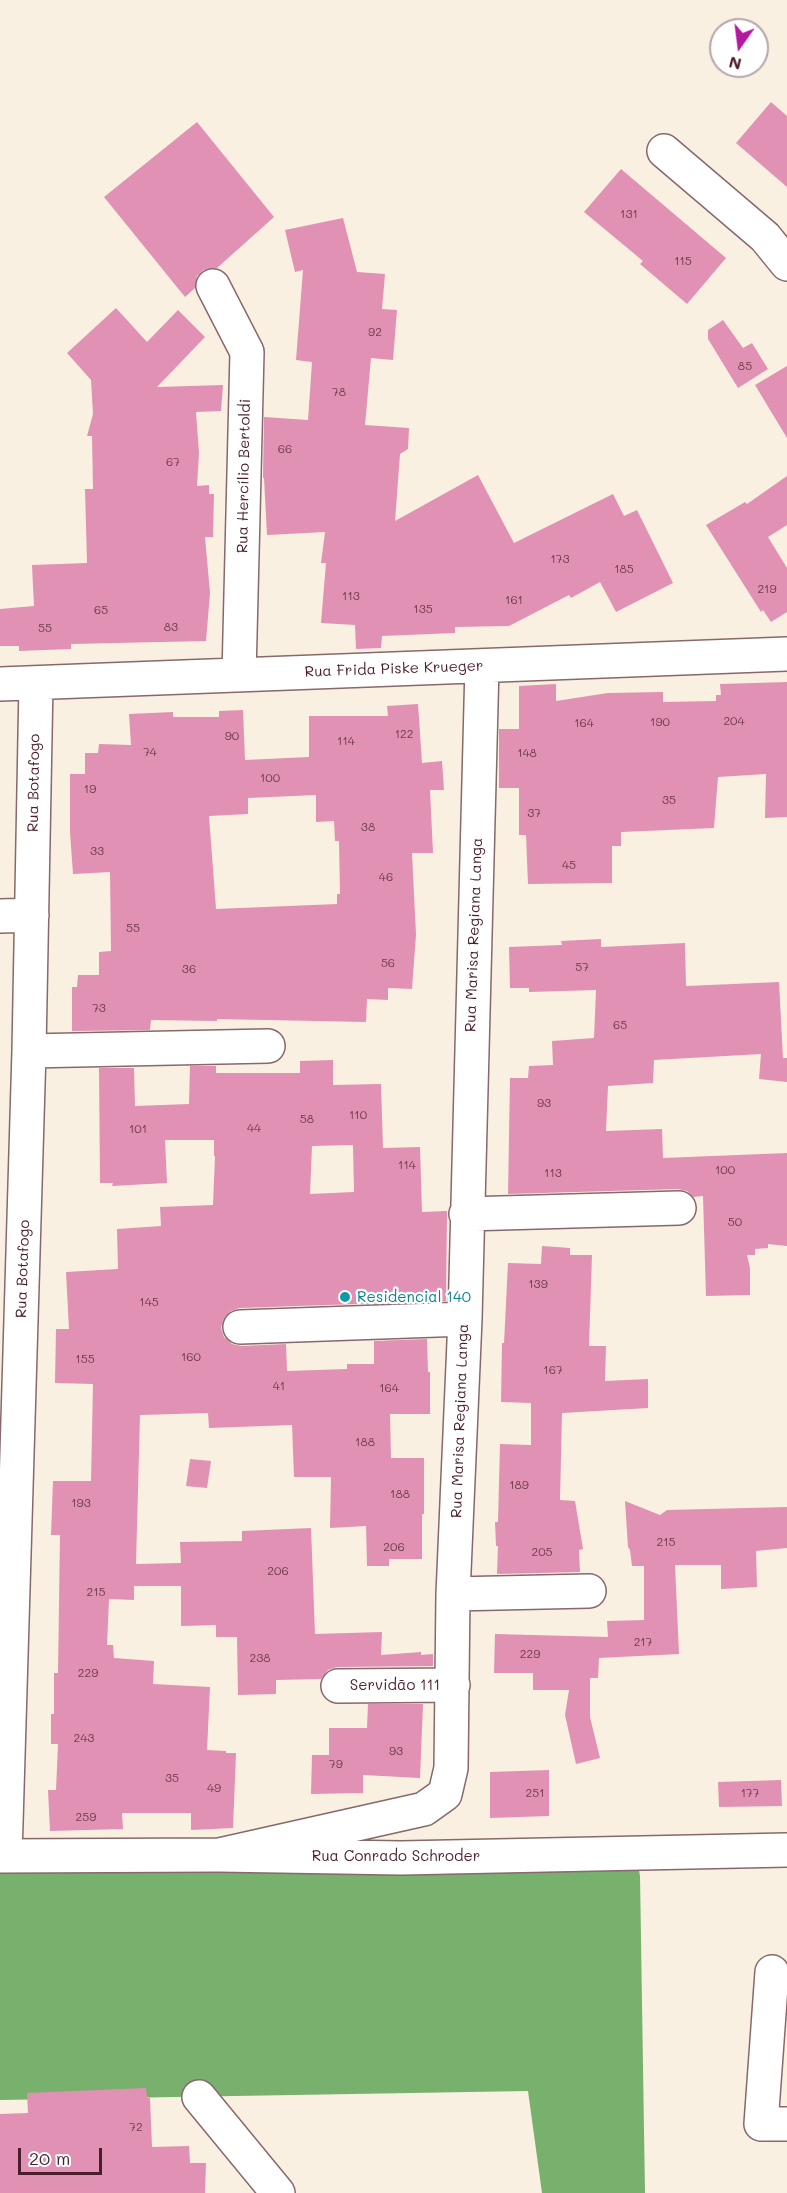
<!DOCTYPE html>
<html>
<head>
<meta charset="utf-8">
<style>
  body { margin:0 }
  #map { position:relative; width:787px; height:2193px; overflow:hidden; background:#f9f0e2; font-family:Mali,sans-serif }
  canvas { display:block }
  .north { position:absolute; left:709px; top:18px; width:60px; height:60px; box-sizing:border-box; background:#fff; border:2px solid #b7a5aa; border-radius:50%; rotate:194deg; font-size:16px; font-weight:700; line-height:24px; text-align:center; color:#4a1f2b }
  .north::after { content:''; display:block; margin:auto; width:21px; height:27px; background:#b5179e; clip-path:polygon(50% 0,100% 100%,50% 72%,0 100%) }
  .scale { position:absolute; left:18px; top:2148px; width:84px; height:27px; box-sizing:border-box; border:3px solid #4a1f2b; border-top:0; padding-left:8px; font-size:18px; line-height:21px; white-space:nowrap; color:#4a1f2b; -webkit-text-stroke:4px #fff; paint-order:stroke }
</style>
</head>
<body>
<div id="map">
<canvas width="787" height="2193"></canvas>
<div class="north">N</div>
<div class="scale">20 m</div>
</div>
<script>
const context = document.querySelector('canvas').getContext('2d');
context.lineJoin = 'round';
function paint(path, color) { context.fillStyle = color; context.fill(path, 'evenodd'); }
function trace(path, color, width, dash) { context.strokeStyle = color; context.lineWidth = width; context.lineCap = dash ? 'butt' : 'round'; context.setLineDash(dash || []); context.stroke(path); }
function drawText(font, color, halo, rows, align = 'center') {
  context.font = font + ' Mali,sans-serif'; context.lineWidth = 4.5; context.setLineDash([]); context.textBaseline = 'middle'; context.strokeStyle = halo; context.fillStyle = color; for (const [text, x, y, turn = 0] of rows) {
    context.save(); context.translate(x, y); context.rotate((+turn || 0) * Math.PI / 180); context.textAlign = isNaN(turn) ? turn : align; if (halo) context.strokeText(text, 0, 0); context.fillText(text, 0, 0); context.restore();
  }
}
paint(new Path2D(`
  M637 1860 640 1876 645 2193H542L528 2091 0 2100V1871Z`), '#78b06e');
paint(new Path2D(`
  M771 102 787 116V187L736 143Z
  M197 122 274 217 217 268 204 270 197 276 195 288 185 297 104 197Z
  M621 169 726 258 687 304 640 264 643 261 584 212Z
  M343 218 357 272 385 274 382 309 397 310 393 360 371 358 365 425 409 428 408 449 400 454 395 521 478 475 514 543 613 494 624 516 637 510 673 583 616 612 600 582 571 598 569 595 509 626 455 627V633L382 636 381 648 356 649 355 625 321 623 326 563H321L325 532 267 535 264 478H263L264 417 308 420 312 362 296 360 303 270 295 272 285 230Z
  M116 308 147 342 178 310 205 337 157 387 223 385 221 411 196 412 199 453 197 486 209 485V494H214L213 537H205L210 593 206 641 71 644V649L19 651V646H0V609L34 606 32 565 87 563 85 489H93L92 436H87L93 414 91 380 67 353Z
  M723 320 743 348 752 343 768 369 738 388 708 339V330Z
  M787 366V438L755 385Z
  M787 476V525L768 537 787 568V612L771 622 763 610 761 612 706 525 745 502 747 504Z
  M787 682V817L765 818 766 774 718 777 714 828 621 832V846H612V883L528 884 526 835H519V788H499V729H519V686L556 684V701L608 693 663 692V702L716 701V695H721L720 684Z
  M418 704 422 763 442 761 444 790H430L433 853H412L416 935 412 989 388 988V1000L367 999 366 1022 217 1019V1021L151 1020 150 1030 72 1031V987H77L78 975H99V952L111 951 110 872 73 874 70 832V774H85V753H98L99 744 131 745 129 714 173 712V717H219V711L243 710 245 760 309 757V716H388L387 706ZM316 795V822L334 821 335 841H339L340 894H337V904L216 909 209 816 248 814V798Z
  M601 939V947L685 943 686 986 779 982 783 1058H787V1082L759 1079 761 1054 654 1060 653 1083 608 1086 606 1131 662 1129 663 1158 787 1153V1246L768 1244V1248L755 1249V1255H747L750 1268V1295L706 1296 703 1196 693 1197 687 1191 678 1189 508 1194 510 1078H528L529 1066 553 1065 552 1041 594 1038 596 990 529 992V988H510L509 947 562 945 561 941Z
  M333 1060V1085L381 1084 383 1148 420 1147 422 1212 447 1211 446 1301 239 1308 231 1311 224 1318 221 1328 224 1337 232 1344 241 1346 286 1344 287 1371 347 1369V1364H374V1341L427 1339 428 1372H430V1414H390L391 1458H424V1514H422V1559H389V1566H367L366 1526 330 1528 331 1477H294L292 1425 209 1428 208 1413 140 1415 136 1564 181 1563 180 1542 242 1541V1531L311 1528 315 1634 382 1632 381 1655 421 1652V1655L433 1654V1666L337 1667 328 1670 321 1679 276 1680V1694L238 1695 237 1637H216V1625L181 1626V1586H134V1600L109 1599 107 1645H113L114 1658 154 1661 153 1684 210 1687 207 1750 226 1751V1753H236L233 1828 191 1830V1813H122L123 1829 50 1831 48 1790H56L58 1744H51V1714H54V1673H58L60 1535H51L53 1481H91L93 1384 55 1383 56 1329H69L66 1272 118 1269 117 1229 161 1226 160 1207 213 1205 215 1156H214V1140H165L167 1183 112 1186 113 1183H100L99 1068H134L135 1106 189 1104 190 1066H216V1073H300V1061ZM353 1145 354 1192 310 1194 312 1146Z
  M542 1246 570 1248V1255H592L589 1346H606L605 1381 648 1379V1408L562 1413 560 1500 575 1501 583 1549 579 1550 580 1572 497 1574 498 1546H496L495 1522H498L500 1444 531 1445V1403L501 1402 502 1343H504L508 1263 541 1264Z
  M190 1459 211 1461 207 1488 186 1486Z
  M625 1501 660 1515 667 1510 787 1507V1548L756 1551 757 1587 721 1589V1565H675L679 1654 599 1658 598 1678H590V1717L600 1758 576 1764 565 1715 569 1690H533V1673H494L495 1634 608 1637 607 1621 644 1620V1566H632L630 1550 628 1547Z
  M368 1704H423L420 1778 363 1775V1793L311 1794 312 1755H329V1728H367Z
  M549 1770V1816L490 1818V1772Z
  M781 1780 782 1806 719 1807 718 1782Z
  M146 2088 147 2098H150L152 2147 189 2146 190 2163H206L205 2193H0V2114L28 2113 27 2093Z`), '#e191b3');
const minor = new Path2D(`
  M664 151 765 237 787 264
  M213 286 247 352 239 675
  M0 684 787 654
  M0 916 32 915
  M29 1051 268 1046
  M466 1214 679 1208
  M240 1327 465 1319
  M453 1594 589 1591
  M338 1686 453 1685
  M219 1855 424 1809 445 1794 451 1768 453 1594 465 1319 482 666
  M0 1856 219 1855 401 1858 787 1850
  M5 1856 29 1051 36 683
  M772 1972 761 2124H787
  M199 2097 278 2193`);
trace(minor, '#87686b', 36);
trace(minor, '#fff', 33);
for (const [x, y, r, color] of [
  [345,1297,6,"#0f9aa8"]
]) { const dot = new Path2D(); dot.arc(x, y, r, 0, 2 * Math.PI); context.fillStyle = color; context.fill(dot); trace(dot, '#fff', 2); }
drawText('12px', '#703c4d', null, [
  ["131",629,214],
  ["115",683,261],
  ["92",375,332],
  ["85",745,366],
  ["78",339,392],
  ["66",285,449],
  ["67",173,462],
  ["173",560,559],
  ["185",624,569],
  ["219",767,589],
  ["113",351,596],
  ["161",514,600],
  ["135",423,609],
  ["65",101,610],
  ["83",171,627],
  ["55",45,628],
  ["204",734,721],
  ["190",660,722],
  ["164",584,723],
  ["122",404,734],
  ["90",232,736],
  ["114",346,741],
  ["74",150,752],
  ["148",527,753],
  ["100",270,778],
  ["19",90,789],
  ["35",669,800],
  ["37",534,813],
  ["38",368,827],
  ["33",97,851],
  ["45",569,865],
  ["46",386,877],
  ["55",133,928],
  ["56",388,963],
  ["57",582,967],
  ["36",189,969],
  ["73",99,1008],
  ["65",620,1025],
  ["93",544,1103],
  ["110",358,1115],
  ["58",307,1119],
  ["44",254,1128],
  ["101",138,1129],
  ["114",407,1165],
  ["100",725,1170],
  ["113",553,1173],
  ["50",735,1222],
  ["139",538,1284],
  ["145",149,1302],
  ["160",191,1357],
  ["155",85,1359],
  ["167",553,1370],
  ["41",279,1386],
  ["164",389,1388],
  ["188",365,1442],
  ["189",519,1485],
  ["188",400,1494],
  ["193",81,1503],
  ["215",666,1542],
  ["206",394,1547],
  ["205",542,1552],
  ["206",278,1571],
  ["215",96,1592],
  ["217",643,1642],
  ["229",530,1654],
  ["238",260,1658],
  ["229",88,1673],
  ["243",84,1738],
  ["93",396,1751],
  ["79",336,1764],
  ["35",172,1778],
  ["49",214,1788],
  ["251",535,1793],
  ["177",750,1793],
  ["259",86,1817],
  ["72",136,2127]
]);
drawText('15px', '#4a1f2b', '#fff', [
  ["Rua Hercílio Bertoldi",244,476,-89],
  ["Rua Frida Piske Krueger",394,669,-2],
  ["Rua Botafogo",34,783,-89],
  ["Rua Marisa Regiana Langa",474,935,-88],
  ["Rua Botafogo",23,1269,-88],
  ["Rua Marisa Regiana Langa",460,1421,-88],
  ["Servidão 111",395,1685],
  ["Rua Conrado Schroder",396,1856]
]);
drawText('15px', '#0d838f', '#fff', [
  ["Residencial 140",357,1297]
], 'left');
</script>
</body>
</html>
